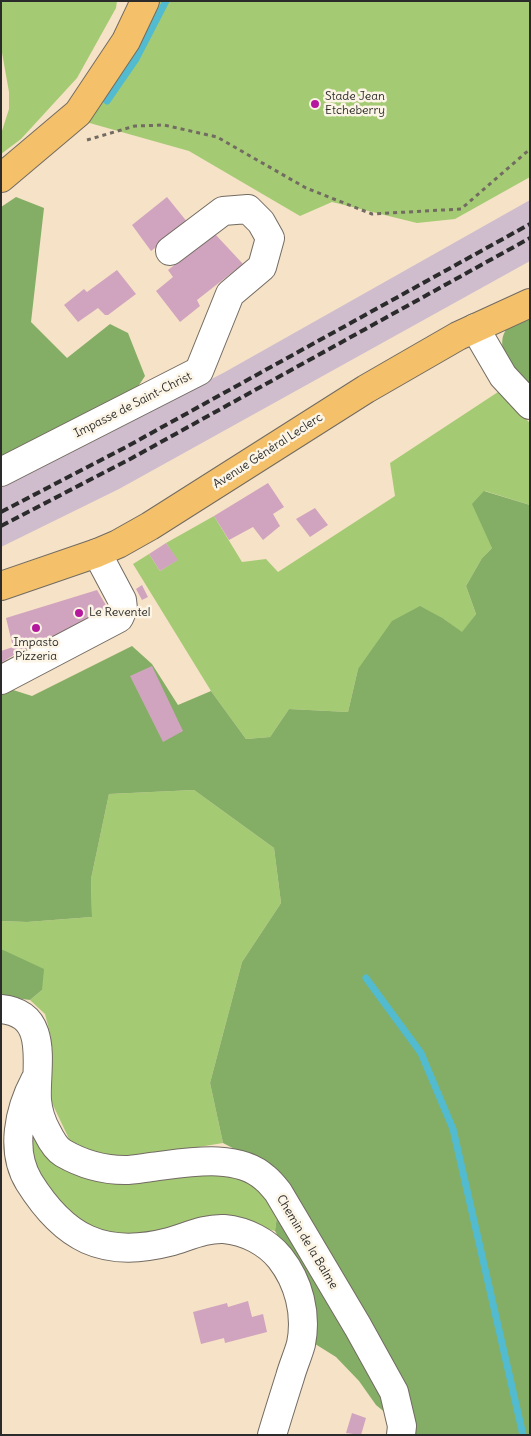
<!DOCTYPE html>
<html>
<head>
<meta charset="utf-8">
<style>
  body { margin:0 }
  #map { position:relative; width:531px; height:1436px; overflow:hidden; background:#f6e2c7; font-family:Delius,sans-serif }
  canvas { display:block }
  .frame { position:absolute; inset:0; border:2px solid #2b2b2b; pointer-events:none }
</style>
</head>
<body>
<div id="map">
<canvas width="531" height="1436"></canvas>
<div class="frame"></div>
</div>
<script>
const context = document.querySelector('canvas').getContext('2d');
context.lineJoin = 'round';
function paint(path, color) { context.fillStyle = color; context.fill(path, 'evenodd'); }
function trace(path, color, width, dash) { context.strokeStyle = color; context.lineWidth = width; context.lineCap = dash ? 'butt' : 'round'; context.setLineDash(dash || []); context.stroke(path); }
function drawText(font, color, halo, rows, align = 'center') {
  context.font = font + ' Delius,sans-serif'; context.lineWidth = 5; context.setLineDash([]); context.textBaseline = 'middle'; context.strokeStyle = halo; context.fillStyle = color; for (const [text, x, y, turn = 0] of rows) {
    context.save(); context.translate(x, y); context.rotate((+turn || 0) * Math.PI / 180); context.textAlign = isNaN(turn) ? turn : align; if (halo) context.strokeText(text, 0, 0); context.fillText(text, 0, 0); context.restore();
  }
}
paint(new Path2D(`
  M530 200V261L119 489 1 547V488L225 372Z`), '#cfbdce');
paint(new Path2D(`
  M1 1H117L116 8 77 78 21 139 1 154V134L9 109V92L1 47Z
  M158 1H530V177L455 219 417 223 332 202 300 216 189 151 86 122Z
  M498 392 530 423V505L485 491 492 548 482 558 466 586 476 614 462 633 444 619 358 669 348 712 289 709 270 737 246 739 211 691 133 564 149 554 160 571 177 560 166 543 214 516 242 562 266 559 278 572 395 496 390 463Z
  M194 790 274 848 281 903 242 962 210 1083 223 1143 132 1158 98 1155 70 1141 52 1103 51 1037 45 1014 30 1000 42 990 11 955 1 949V921L27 922 92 917 91 879 109 794Z
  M31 1105 59 1157 228 1172 264 1189 277 1216 275 1231 238 1220 135 1239 87 1229 63 1212 37 1175 27 1132Z`), '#a5ca74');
paint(new Path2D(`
  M16 197 44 208 31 322 67 358 110 324 128 333 145 376 135 391 1 457V207Z
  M530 317V400C519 382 486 342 512 324 516 321 524 319 530 317Z
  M484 491 530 505V1435H410V1433L376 1405 359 1381 336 1357 312 1342 308 1290 275 1231 277 1216V1171L223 1143 210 1083 242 962 281 903 274 848 194 790 109 794 91 879 92 917 27 922 1 921V693L10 689 32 696 132 646 152 664 178 705 211 691 246 739 270 737 289 709 348 712 358 669 392 621 420 606 444 619 462 632 476 614 466 586 482 558 492 548 472 504Z
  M1 949 44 969 42 990 30 1000 1 996Z`), '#84ae66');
trace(new Path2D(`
  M107 101 136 59 166 1
  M366 978 421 1053 453 1129 523 1435`), '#52bbcf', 7);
paint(new Path2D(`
  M167 197 188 223 151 251 132 225Z
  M215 234 243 264 197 300 200 306 180 322 156 291 173 277 168 270Z
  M117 270 136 294 108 315H105L98 308 78 322 64 305 84 289 87 292Z
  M268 483 284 507 273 514 280 526 263 540 253 527 229 540 214 516Z
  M315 508 328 525 310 537 296 519Z
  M166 543 178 560 160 571 149 554Z
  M142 585 148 597 142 600 136 589Z
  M97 590 110 612 17 653 1 663V651L13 647 6 618Z
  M152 666 183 731 163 742 130 676Z
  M248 1301 252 1317 263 1314 267 1332 225 1343 224 1338 201 1344 193 1312 227 1303 228 1307Z
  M352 1413 366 1418 361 1435 346 1433Z`), '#d0a4be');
const minor = new Path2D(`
  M475 328 503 376 530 405
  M1 472 199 371 230 294 262 267 270 238 261 222 248 209 223 211 170 251
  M1 680 119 618 123 609 122 600 97 553
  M1 1009C51 1014 35 1067 37 1100 38 1111 42 1123 47 1132 51 1140 56 1149 63 1153 82 1164 103 1170 125 1170 133 1170 143 1168 151 1167 185 1163 237 1152 265 1178 270 1182 274 1187 278 1192L358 1327 394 1392 402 1426 401 1435
  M35 1080C19 1110 10 1151 29 1182 64 1238 103 1259 169 1242 187 1237 205 1228 224 1229 246 1231 267 1242 280 1258 299 1282 307 1314 301 1344 298 1355 293 1366 290 1377 284 1396 278 1415 272 1435`);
const major = new Path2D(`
  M1 178 78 113 126 41 145 1
  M1 586 97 553 118 544 150 526 366 389 458 336 530 303`);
trace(minor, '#726b62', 30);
trace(major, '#726b62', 30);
trace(new Path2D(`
  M87 140 135 126 164 125 217 137 306 188 372 214 461 209 530 149`), '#726b62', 3, [4, 4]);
trace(minor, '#fff', 28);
trace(major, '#f4c16a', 28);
trace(new Path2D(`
  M1 512 126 447 530 224
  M1 526 132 458 530 238`), '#2b2b2b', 4, [8, 4]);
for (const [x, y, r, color] of [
  [315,104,5,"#b5179e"],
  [79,613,5,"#b5179e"],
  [36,628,5,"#b5179e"]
]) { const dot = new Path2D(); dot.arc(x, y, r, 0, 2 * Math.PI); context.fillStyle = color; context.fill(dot); trace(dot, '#fcf5e5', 2); }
drawText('12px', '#2b2b2b', '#fcf5e5', [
  ["Stade Jean",325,97],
  ["Etcheberry",325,111],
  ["Le Reventel",89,613],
  ["Impasto",36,643,"center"],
  ["Pizzeria",36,657,"center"]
], 'left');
drawText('12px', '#2b2b2b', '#fcf5e5', [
  ["Impasse de Saint-Christ",133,405,-27],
  ["Avenue Général Leclerc",268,451,-33],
  ["Chemin de la Balme",307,1242,59]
]);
</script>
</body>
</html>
